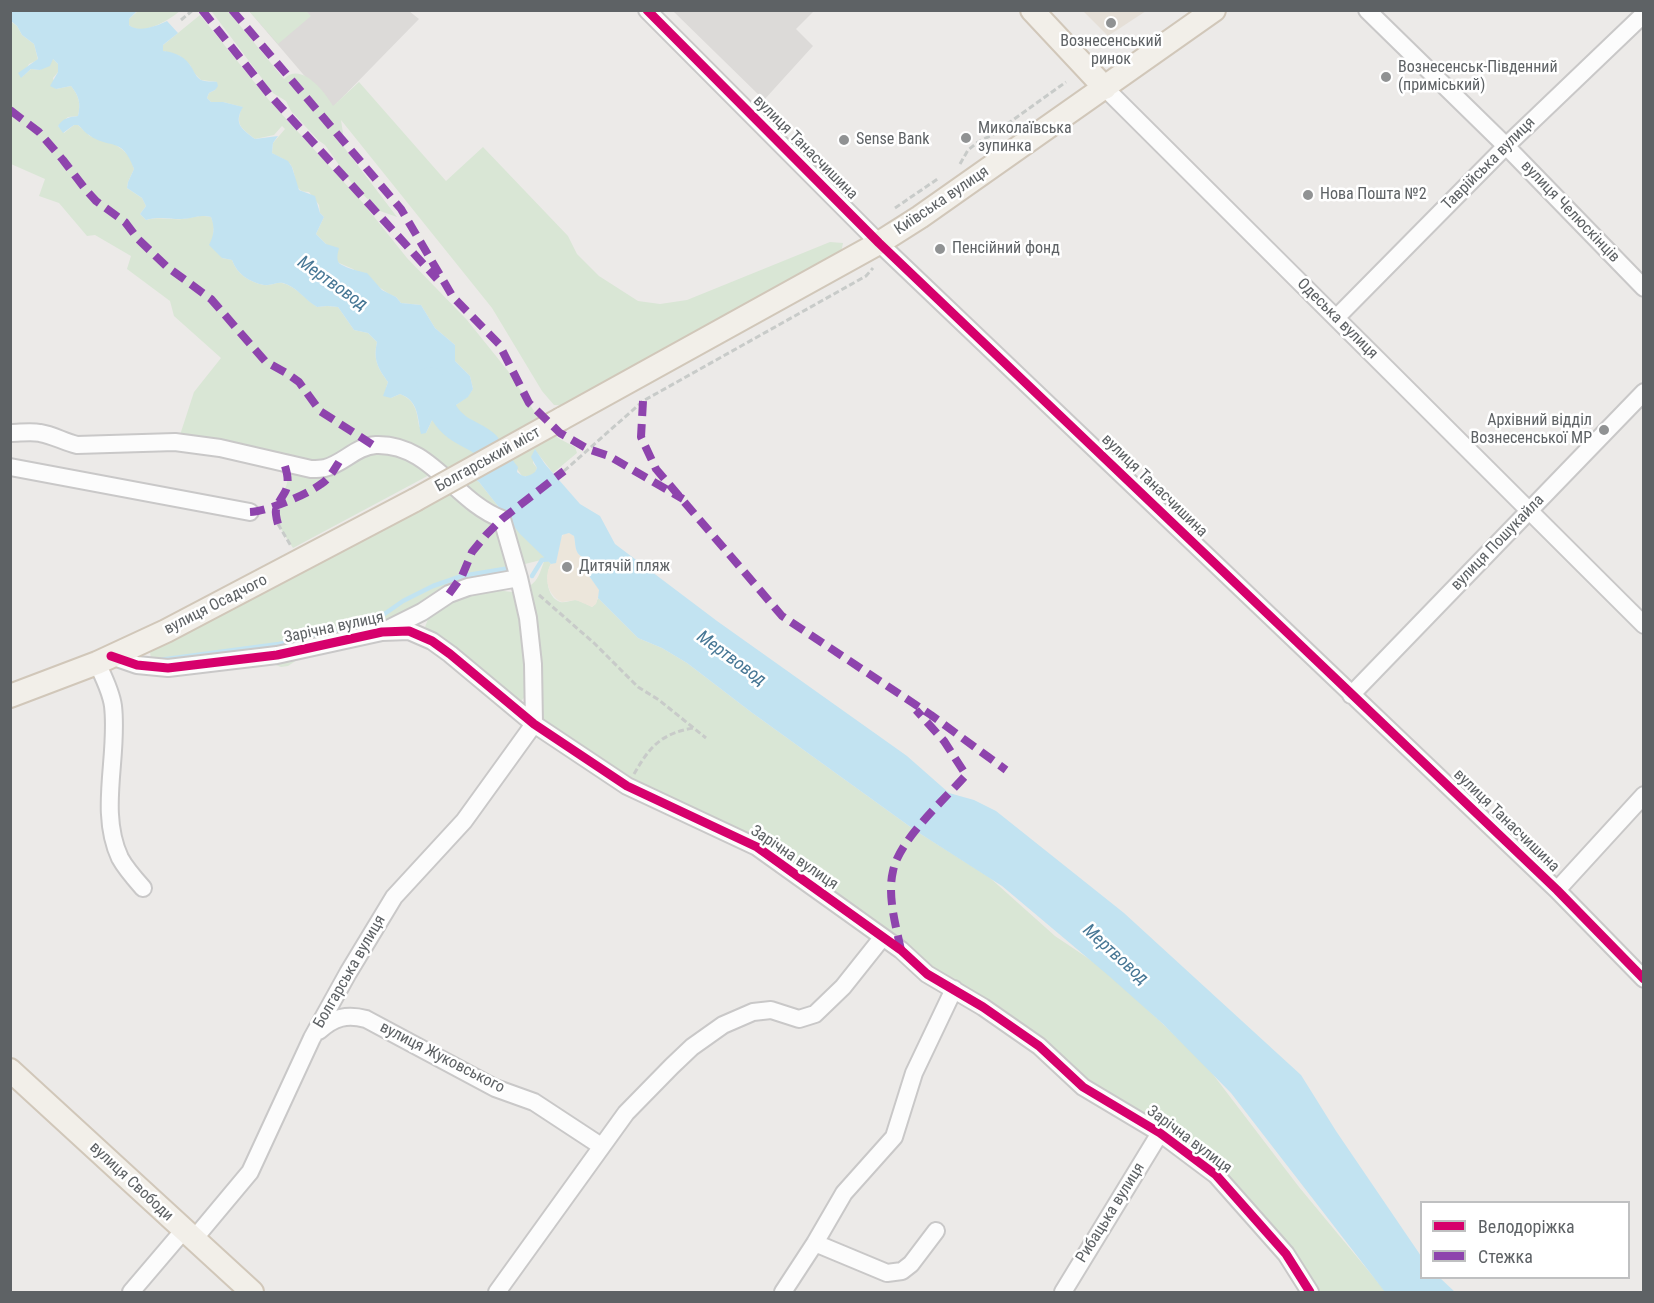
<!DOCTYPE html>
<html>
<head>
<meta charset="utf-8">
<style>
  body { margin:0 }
  #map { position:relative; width:1654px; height:1303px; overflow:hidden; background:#eceae8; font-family:"Roboto Condensed",sans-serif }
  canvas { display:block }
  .frame { position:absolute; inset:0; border:12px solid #5e6265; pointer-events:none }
  .legend { position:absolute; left:1420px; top:1201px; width:210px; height:78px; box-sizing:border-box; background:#fff; border:2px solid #bfc0c1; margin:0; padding:8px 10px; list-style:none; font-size:18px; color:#5e6265 }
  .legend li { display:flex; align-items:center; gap:12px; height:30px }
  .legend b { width:30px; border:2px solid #bfc0c1 }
</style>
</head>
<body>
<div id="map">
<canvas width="1654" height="1303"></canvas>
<div class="frame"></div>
<ul class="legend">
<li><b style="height:8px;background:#d6006c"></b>Велодоріжка</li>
<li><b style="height:8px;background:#8e44ad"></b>Стежка</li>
</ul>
</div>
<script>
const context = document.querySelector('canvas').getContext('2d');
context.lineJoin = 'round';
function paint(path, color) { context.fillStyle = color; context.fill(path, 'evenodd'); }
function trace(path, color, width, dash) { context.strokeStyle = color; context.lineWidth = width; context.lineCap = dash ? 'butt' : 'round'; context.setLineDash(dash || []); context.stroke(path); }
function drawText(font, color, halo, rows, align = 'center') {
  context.font = font + ' "Roboto Condensed",sans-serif'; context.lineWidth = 5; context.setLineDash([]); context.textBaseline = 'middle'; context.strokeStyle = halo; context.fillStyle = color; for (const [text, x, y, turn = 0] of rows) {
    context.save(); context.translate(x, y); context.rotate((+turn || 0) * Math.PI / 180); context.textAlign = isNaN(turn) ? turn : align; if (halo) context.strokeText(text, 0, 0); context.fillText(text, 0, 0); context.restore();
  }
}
paint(new Path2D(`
  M1083 11H1146L1108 36Z`), '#e5dfd7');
paint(new Path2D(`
  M249 11H409L419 19 332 108Z
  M673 11H814L796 29 813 46 764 100Z`), '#dcdad8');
paint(new Path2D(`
  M138 11H180C169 20 142 37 129 25V19Z
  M214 11H228L284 79C301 61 325 92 333 106L359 82 446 181 483 147 568 236 577 254 599 276 638 301 660 304 687 300 830 242 843 243 841 253 570 406 554 405 542 391 492 308 341 120 343 133 340 142 397 217 380 211 353 185 325 145 318 140 291 111 286 101 273 93 212 12Z
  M249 11H306L311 16 278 44Z
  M200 15 268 99 363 203 407 258 467 320 508 371 536 414 558 438 575 447 577 453 553 473 535 450 533 463 537 468 535 473 530 476H522L497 440 475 434 456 422 453 416 456 405 468 396 473 389 470 376 455 361V345L435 328 421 305 401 303 396 297 389 294 353 269 339 263 326 244 316 234 324 217 320 213 319 205 309 192C292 192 297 178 292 167 289 160 278 157 272 153L273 143 285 129 282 126 274 135 255 139C241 128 235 125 242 107L223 102H211L207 98 209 93 215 90 217 82 201 80 194 73 190 65 180 56 163 51 162 46Z
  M10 21 17 26 22 35 34 44 38 60 29 64 22 77 31 69 40 70 53 59 58 64V72L53 78 56 89 71 86C79 96 81 103 78 116L68 117 58 126 64 133 74 125H78L90 136 113 143 123 150 130 157 134 169 128 182 127 188 142 198 146 206 140 214 146 220C159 216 169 220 182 219 194 218 197 214 211 217L214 225 213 236 222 258 232 260C237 274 249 282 264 285 270 286 277 282 282 283 296 286 306 300 317 307L327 306 338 307 354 330 368 333 377 342C373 360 378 368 388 382L386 388 391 398 400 394C415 400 417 411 419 426L426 433 434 416 440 414C448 418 452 424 458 429 463 434 470 435 475 439 489 449 468 462 461 469L479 482 502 511 498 512 396 442 312 463 180 435 194 392 221 358 174 316 170 301 127 269 131 256 95 235 87 236 59 203 39 196 45 179 11 164Z
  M365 452 399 453 433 473 293 548C287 538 277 526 276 513 274 495 293 492 286 468Z
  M453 493 497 528 510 572 410 611 300 658 288 666 281 667 268 662 217 669 203 673 151 659 150 652 159 645Z
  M509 519 551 564C545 574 546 597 560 602 565 603 569 601 574 600 580 600 587 604 592 607L596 603 598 598 638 638 662 648 687 663 751 712 916 831 989 877 1055 936 1107 971 1205 1064 1299 1187 1386 1292H1312L1205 1162 1085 1085 761 845 634 783 538 718 524 589C539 582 539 574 545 559L525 564 517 558Z
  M496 590 512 592 519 600 527 691 525 697 521 701H515L425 627 428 619 464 593Z`), '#d9e6d5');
paint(new Path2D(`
  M569 533 574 536C576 545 574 552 582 557L585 571 600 590 596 604 592 607 576 600 562 602C548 596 543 577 551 564L556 562 560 539 564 534Z`), '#ece6db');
paint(new Path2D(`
  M138 10 129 19V25C138 33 157 26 167 21L178 33 163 45V51C175 52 186 57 192 68 194 72 197 78 201 80 205 82 213 81 217 82L218 86 215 90 209 93 207 98 211 102H223L243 107C233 124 242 129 255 139L278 136 273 143 272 153 288 161 292 167 299 190 315 196 320 213 324 217 316 234 326 244 339 248C338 252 336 259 339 263 343 267 361 272 367 273L382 290 396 297 401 303 421 305 435 328 455 345V361L470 376 473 389 468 397 456 405 453 416C463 435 484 431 497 440 505 446 511 459 518 467L517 472C524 478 528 477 535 472L537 468 531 457 535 449 545 464 580 504 600 516 615 544 717 621 907 756 949 793 974 800 996 811 1124 913 1301 1075 1336 1131 1421 1256 1422 1278H1440L1455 1292H1385L1231 1093 1163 1024 1109 976 1002 886 916 831 751 712 687 663 662 648 638 638 598 598 599 590 585 570 582 557C574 552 576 545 574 536L569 533 562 535 556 563 551 564 520 534 479 482 461 468 477 455 479 449 474 439 458 429 448 418 440 414 434 416 426 433 421 434C417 417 419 401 400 394L391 398 383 396 388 382C378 368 373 360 377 342L368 333 354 330 338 307 327 306 317 307C306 301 296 286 283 283 277 282 270 286 264 285 249 282 237 274 232 260L222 258 209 245C214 235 215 228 211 217 197 214 194 219 181 219 168 219 159 216 146 220L140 214 146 206 142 198 127 188 128 182 134 169C122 135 109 150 89 135 85 133 82 128 78 125H74L63 133 58 126C63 118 69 117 78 116 81 103 79 96 71 86L56 89 50 86 58 72V64L53 59 50 66 40 70 31 69 21 78 18 73 38 59 34 44 22 35 17 26 11 21V11Z`), '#c2e3f1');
trace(new Path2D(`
  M532 576 542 560 550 559
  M159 660 279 644 357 628 373 622 403 601 433 586 462 576 510 568`), '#c2e3f1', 4.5);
trace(new Path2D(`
  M430 381C439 398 440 415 457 427 466 434 478 437 486 445`), '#c2e3f1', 28);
const minor = new Path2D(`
  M647 10 879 243 1557 890 1644 979
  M1367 10 1506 146 1644 288
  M1105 88 1644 625
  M1336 318 1506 146 1644 14
  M10 433C20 433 31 431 40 433 53 435 64 442 77 445L175 442 220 448 311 469C315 469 321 469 325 468 343 464 356 446 376 445 431 443 455 502 502 519L519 578 528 618 533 664 534 724 464 821 394 897 348 973 312 1038 250 1172 194 1239
  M10 467 250 512
  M388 629 422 612 449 594 468 587 519 578
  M111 656 137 665 168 668 277 655 382 632 409 631 432 641 450 654 534 724 627 786 757 847 901 950 927 974 983 1007 1039 1046 1083 1087 1160 1133 1216 1175 1286 1254 1310 1292
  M97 663C103 676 111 691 113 706 119 756 98 811 120 858 126 869 135 879 143 888
  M1351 695 1644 392
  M1557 890 1644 795
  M319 1031C334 1017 347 1014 366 1019L495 1088 534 1102 601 1146
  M815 1243 887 1273 902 1271 911 1264 936 1231
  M131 1292 183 1231
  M497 1292 626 1113 672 1066 692 1047 723 1025 753 1012 771 1010 799 1019 815 1014 843 987 882 938
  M783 1292 815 1243 844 1193 894 1137 914 1073 954 989
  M1063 1292 1160 1133`);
const major = new Path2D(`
  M1032 10 1105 88
  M561 419 879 243 920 217 1214 10
  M10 696 97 663 166 631 415 500
  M10 1070 252 1292`);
trace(minor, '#c9c8c8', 20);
trace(major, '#d1c7b9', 26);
trace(new Path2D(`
  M181 20 193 10
  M960 164 968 150 978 142 992 135 1066 82
  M895 208 939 178
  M564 471 643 401 866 276 873 268
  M278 524 291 546
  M539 595 594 643 638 687 659 700 706 738
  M634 774C650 746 661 734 693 728`), '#c8cbc9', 3, [6, 3]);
trace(minor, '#fcfcfc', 16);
trace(major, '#f2efe9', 22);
const majorBridge = new Path2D(`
  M415 500 561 419`);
trace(majorBridge, '#d1c7b9', 26, []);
trace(majorBridge, '#f2efe9', 22);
trace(new Path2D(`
  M202 10 269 94 437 279
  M232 10 401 209 453 297 499 344 529 403 560 433 588 449 609 456 683 499
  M10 110 39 132 63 160 86 190 96 201 125 222 138 239 166 266 211 299 265 361 288 374 299 382 320 411 373 445
  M643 401 641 437 656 469 782 616 931 715 1006 770
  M250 512C268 511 306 495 321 484 329 479 334 470 339 462
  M278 524C273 507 277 506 285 492 290 483 287 472 284 463
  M449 594 462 576 472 552 486 535 502 519 564 471
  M901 950C896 926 887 896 893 871 899 840 944 800 966 775L944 741 916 710`), '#8e44ad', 8, [15, 8]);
trace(new Path2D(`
  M647 10 879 243 1557 890 1644 979
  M111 656 137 665 168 668 277 655 382 632 409 631 432 641 450 654 534 724 627 786 757 847 901 950 927 974 983 1007 1039 1046 1083 1087 1160 1133 1216 1175 1286 1254 1310 1292`), '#d6006c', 9);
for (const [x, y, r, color] of [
  [1111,23,6,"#909293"],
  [1386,77,6,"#909293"],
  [966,138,6,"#909293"],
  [844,140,6,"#909293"],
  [1308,195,6,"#909293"],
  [940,249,6,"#909293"],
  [1604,430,6,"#909293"],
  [567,567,6,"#909293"]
]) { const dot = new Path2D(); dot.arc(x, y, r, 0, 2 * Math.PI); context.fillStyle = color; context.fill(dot); trace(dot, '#fff', 2); }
drawText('16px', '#5e6265', '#fff', [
  ["Вознесенський",1111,42,"center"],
  ["ринок",1111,60,"center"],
  ["Вознесенськ-Південний",1398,68],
  ["(приміський)",1398,86],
  ["Миколаївська",978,129],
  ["зупинка",978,147],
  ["Sense Bank",856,140],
  ["Нова Пошта №2",1320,195],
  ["Пенсійний фонд",952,249],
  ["Архівний відділ",1592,421,"right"],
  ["Вознесенської МР",1592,439,"right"],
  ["Дитячій пляж",579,567]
], 'left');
drawText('16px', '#5e6265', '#fff', [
  ["вулиця Танасчишина",805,148,45],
  ["Таврійська вулиця",1489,164,-45],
  ["Київська вулиця",942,201,-34],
  ["вулиця Челюскінців",1570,212,46],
  ["Одеська вулиця",1337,319,45],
  ["Болгарський міст",488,460,-29],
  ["вулиця Танасчишина",1154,486,44],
  ["вулиця Пошукайла",1498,543,-46],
  ["вулиця Осадчого",216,605,-27],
  ["Зарічна вулиця",334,628,-12],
  ["вулиця Танасчишина",1506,821,44],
  ["Зарічна вулиця",794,858,34],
  ["Болгарська вулиця",350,972,-60],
  ["вулиця Жуковського",442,1058,27],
  ["Зарічна вулиця",1189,1140,37],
  ["вулиця Свободи",131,1182,43],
  ["Рибацька вулиця",1111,1213,-58]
]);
drawText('italic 18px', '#477795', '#fff', [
  ["Мертвовод",332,284,35],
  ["Мертвовод",731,659,36],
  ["Мертвовод",1115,955,42]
]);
</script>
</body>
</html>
